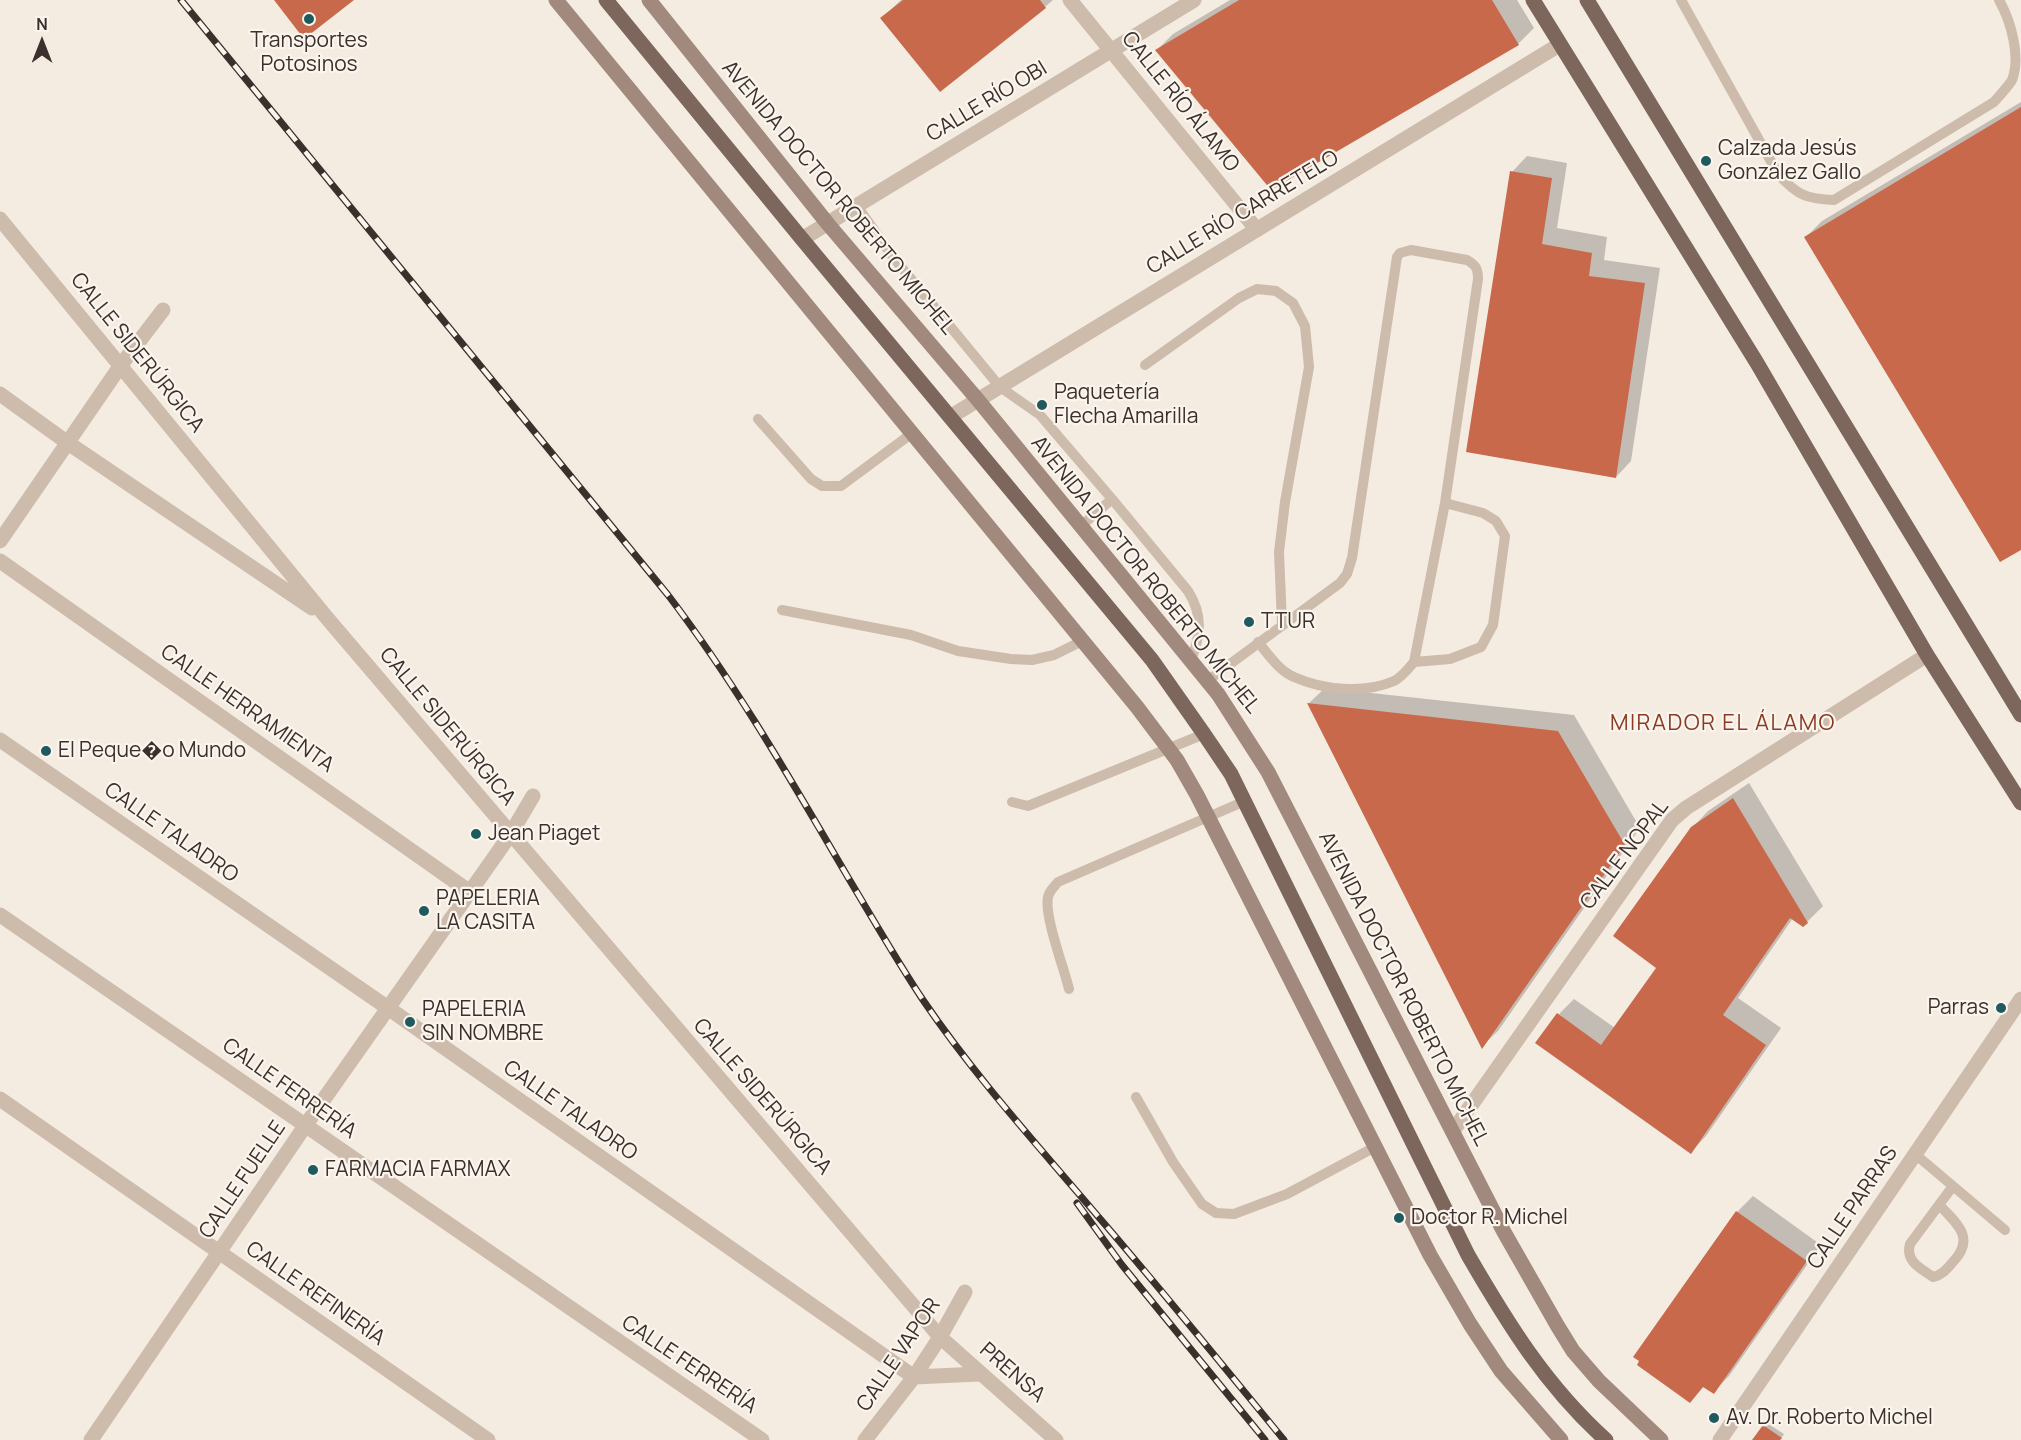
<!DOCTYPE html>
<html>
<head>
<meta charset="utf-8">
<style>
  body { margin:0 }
  #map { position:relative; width:2021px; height:1440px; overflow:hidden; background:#f4ebe1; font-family:Manrope,sans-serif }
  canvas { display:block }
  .north { position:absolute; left:12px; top:12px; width:60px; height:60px; -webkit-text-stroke:4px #fbf5ee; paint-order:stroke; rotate:0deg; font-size:16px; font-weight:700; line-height:24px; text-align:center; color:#3b302b }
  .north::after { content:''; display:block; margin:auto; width:21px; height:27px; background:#3b302b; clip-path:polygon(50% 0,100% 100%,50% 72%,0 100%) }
</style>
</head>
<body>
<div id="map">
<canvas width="2021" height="1440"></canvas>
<div class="north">N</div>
</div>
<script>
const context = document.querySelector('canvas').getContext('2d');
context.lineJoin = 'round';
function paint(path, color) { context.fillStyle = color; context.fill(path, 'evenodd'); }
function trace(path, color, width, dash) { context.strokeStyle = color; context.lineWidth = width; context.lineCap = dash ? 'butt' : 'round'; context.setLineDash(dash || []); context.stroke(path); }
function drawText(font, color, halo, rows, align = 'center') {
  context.font = font + ' Manrope,sans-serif'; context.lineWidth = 4.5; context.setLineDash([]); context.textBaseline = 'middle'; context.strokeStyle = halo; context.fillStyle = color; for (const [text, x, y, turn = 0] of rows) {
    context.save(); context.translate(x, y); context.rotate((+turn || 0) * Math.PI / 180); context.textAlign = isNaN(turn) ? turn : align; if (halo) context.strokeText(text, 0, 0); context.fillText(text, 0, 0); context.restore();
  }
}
paint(new Path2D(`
  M901 0H1053L1045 7 882 18Z
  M1230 0H1517L1534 28 1518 44 1157 50 1173 34Z
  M2021 102V548L1806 237 1822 221Z
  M1527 156 1567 163 1557 228 1607 237 1604 260 1660 268 1631 461 1616 477 1512 172Z
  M1325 688 1574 715 1640 828 1498 1031 1482 1046 1309 703Z
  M1749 783 1823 906 1803 926 1793 918 1738 998 1781 1028 1706 1136 1691 1152 1559 1014 1574 999 1615 1028 1658 967 1692 828 1708 811Z
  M1753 1196 1821 1245 1729 1376 1713 1392 1704 1386 1690 1401 1635 1356 1737 1212Z
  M1767 1423 1784 1434 1780 1440H1754Z`), '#0003');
paint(new Path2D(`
  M274 0H354L304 39Z
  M903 0H1040L1046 8 940 92 880 18Z
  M1239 0H1492L1519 45 1271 190 1155 50Z
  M2021 107V550L2000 562 1804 237Z
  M1510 171 1552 178 1542 244 1592 253 1589 276 1645 283 1616 478 1466 452Z
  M1307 703 1558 731 1625 845 1482 1049Z
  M1733 798 1808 923 1803 927 1790 918 1723 1015 1766 1045 1691 1154 1535 1043 1557 1013 1601 1045 1656 968 1613 936 1691 827Z
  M1736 1211 1807 1261 1714 1394 1703 1387 1690 1403 1637 1365 1639 1361 1633 1357Z
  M1763 1425 1782 1438 1780 1440H1752Z`), '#c8694b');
trace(new Path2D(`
  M1681 0 1778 174C1797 195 1806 199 1834 200L1994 102C2000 95 2007 88 2012 80 2021 57 2011 21 1999 0
  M857 206 893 257 1000 387 1040 415 1112 499 1080 527
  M1145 365 1239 298 1257 289 1276 291 1293 303 1305 326 1309 367 1285 502 1279 552 1282 624
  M758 419 811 479 822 486H841L911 434
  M1112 499 1188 591C1203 615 1201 635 1191 660
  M782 610 911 635 958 651 1011 659 1032 660 1054 655 1082 641
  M1414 662 1450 659 1481 647 1493 625 1505 536 1496 521 1483 513 1445 503
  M1207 681 1340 583 1347 574 1352 558 1397 257 1400 253 1411 250 1467 260C1476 265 1478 269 1478 279L1445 503 1414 662C1408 669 1402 677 1394 681 1364 694 1323 690 1294 677 1279 671 1268 654 1258 642
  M1012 802 1028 806 1204 734
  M1069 989C1064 968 1044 916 1048 897 1049 891 1054 887 1058 882L1245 801
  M1136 1097 1173 1162 1202 1204 1216 1213 1234 1214 1287 1194 1375 1147
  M1915 1154 2005 1230
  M1939 1205C1958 1224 1976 1239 1952 1263 1946 1270 1942 1275 1933 1277 1920 1268 1905 1261 1910 1244L1953 1186`), '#cdbbac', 10);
trace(new Path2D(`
  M1070 0 1257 230
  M0 219 327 618 940 1337 1056 1440
  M802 239 1194 0
  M0 394 68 443 312 608
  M950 417 1559 45
  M0 541 121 365 163 310
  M0 561 470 892
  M0 740 388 1008 914 1377 979 1374
  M0 915 762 1440
  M0 1099 488 1440
  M1453 1131 1672 820 1686 808 1927 655
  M91 1440 305 1126 510 835 533 796
  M865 1440 914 1377 940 1337 965 1292
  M1720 1440 2021 999`), '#cdbbac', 15);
trace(new Path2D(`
  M556 0 1137 707 1177 760 1197 795 1430 1255 1470 1324 1501 1371 1561 1440
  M649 0 828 224 978 400 1218 694 1268 772 1504 1232 1557 1325 1573 1351 1599 1381 1661 1440`), '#a18a7d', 15);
trace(new Path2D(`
  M606 0 802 239 1152 660 1204 734 1231 774 1468 1255C1508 1324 1546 1386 1606 1440
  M1533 0 1757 363 1927 655 2021 803
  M1587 0 2021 715`), '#7d675c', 15);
const rail = new Path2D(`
  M181 0 668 595C736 684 792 782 849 879 873 919 897 961 923 1000 976 1078 1041 1149 1102 1221 1164 1293 1224 1367 1284 1440
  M1077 1203 1122 1265 1265 1440`);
trace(rail, '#3b302b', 7);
trace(rail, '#fbf5ee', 4.5, [14]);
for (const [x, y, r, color] of [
  [309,19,6,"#1f5a5e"],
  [1706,161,6,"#1f5a5e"],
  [1042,405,6,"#1f5a5e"],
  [1249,622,6,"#1f5a5e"],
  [46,751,6,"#1f5a5e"],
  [476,834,6,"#1f5a5e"],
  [424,911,6,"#1f5a5e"],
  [2001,1008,6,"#1f5a5e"],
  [410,1022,6,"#1f5a5e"],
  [313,1170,6,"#1f5a5e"],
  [1399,1218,6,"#1f5a5e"],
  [1714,1418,6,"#1f5a5e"]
]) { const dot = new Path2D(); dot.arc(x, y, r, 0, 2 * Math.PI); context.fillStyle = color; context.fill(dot); trace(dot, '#fbf5ee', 2); }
drawText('21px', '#3b302b', '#fbf5ee', [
  ["Transportes",309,41,"center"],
  ["Potosinos",309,65,"center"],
  ["Calzada Jesús",1718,149],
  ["González Gallo",1718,173],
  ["Paquetería",1054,393],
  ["Flecha Amarilla",1054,417],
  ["TTUR",1261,622],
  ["El Peque�o Mundo",58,751],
  ["Jean Piaget",488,834],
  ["PAPELERIA",436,899],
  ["LA CASITA",436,923],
  ["Parras",1989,1008,"right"],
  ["PAPELERIA",422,1010],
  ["SIN NOMBRE",422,1034],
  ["FARMACIA FARMAX",325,1170],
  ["Doctor R. Michel",1411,1218],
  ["Av. Dr. Roberto Michel",1726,1418]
], 'left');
drawText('21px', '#3b302b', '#fbf5ee', [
  ["CALLE RÍO OBI",987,102,-31],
  ["CALLE RÍO ÁLAMO",1180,102,51],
  ["AVENIDA DOCTOR ROBERTO MICHEL",838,198,50],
  ["CALLE RÍO CARRETELO",1243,213,-31],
  ["CALLE SIDERÚRGICA",137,353,51],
  ["AVENIDA DOCTOR ROBERTO MICHEL",1145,575,51],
  ["CALLE HERRAMIENTA",247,709,35],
  ["CALLE SIDERÚRGICA",447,727,50],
  ["CALLE TALADRO",171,833,35],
  ["CALLE NOPAL",1625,855,-53],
  ["AVENIDA DOCTOR ROBERTO MICHEL",1403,989,63],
  ["CALLE FERRERÍA",289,1089,35],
  ["CALLE SIDERÚRGICA",762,1097,49],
  ["CALLE TALADRO",570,1111,35],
  ["CALLE FUELLE",243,1180,-56],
  ["CALLE PARRAS",1853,1208,-56],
  ["CALLE REFINERÍA",315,1294,35],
  ["CALLE VAPOR",899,1355,-56],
  ["CALLE FERRERÍA",689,1365,34],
  ["PRENSA",1012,1373,41]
]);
context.letterSpacing = '1.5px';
drawText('22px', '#8c3b22', '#fbf5ee', [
  ["MIRADOR EL ÁLAMO",1723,724]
]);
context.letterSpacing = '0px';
</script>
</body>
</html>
